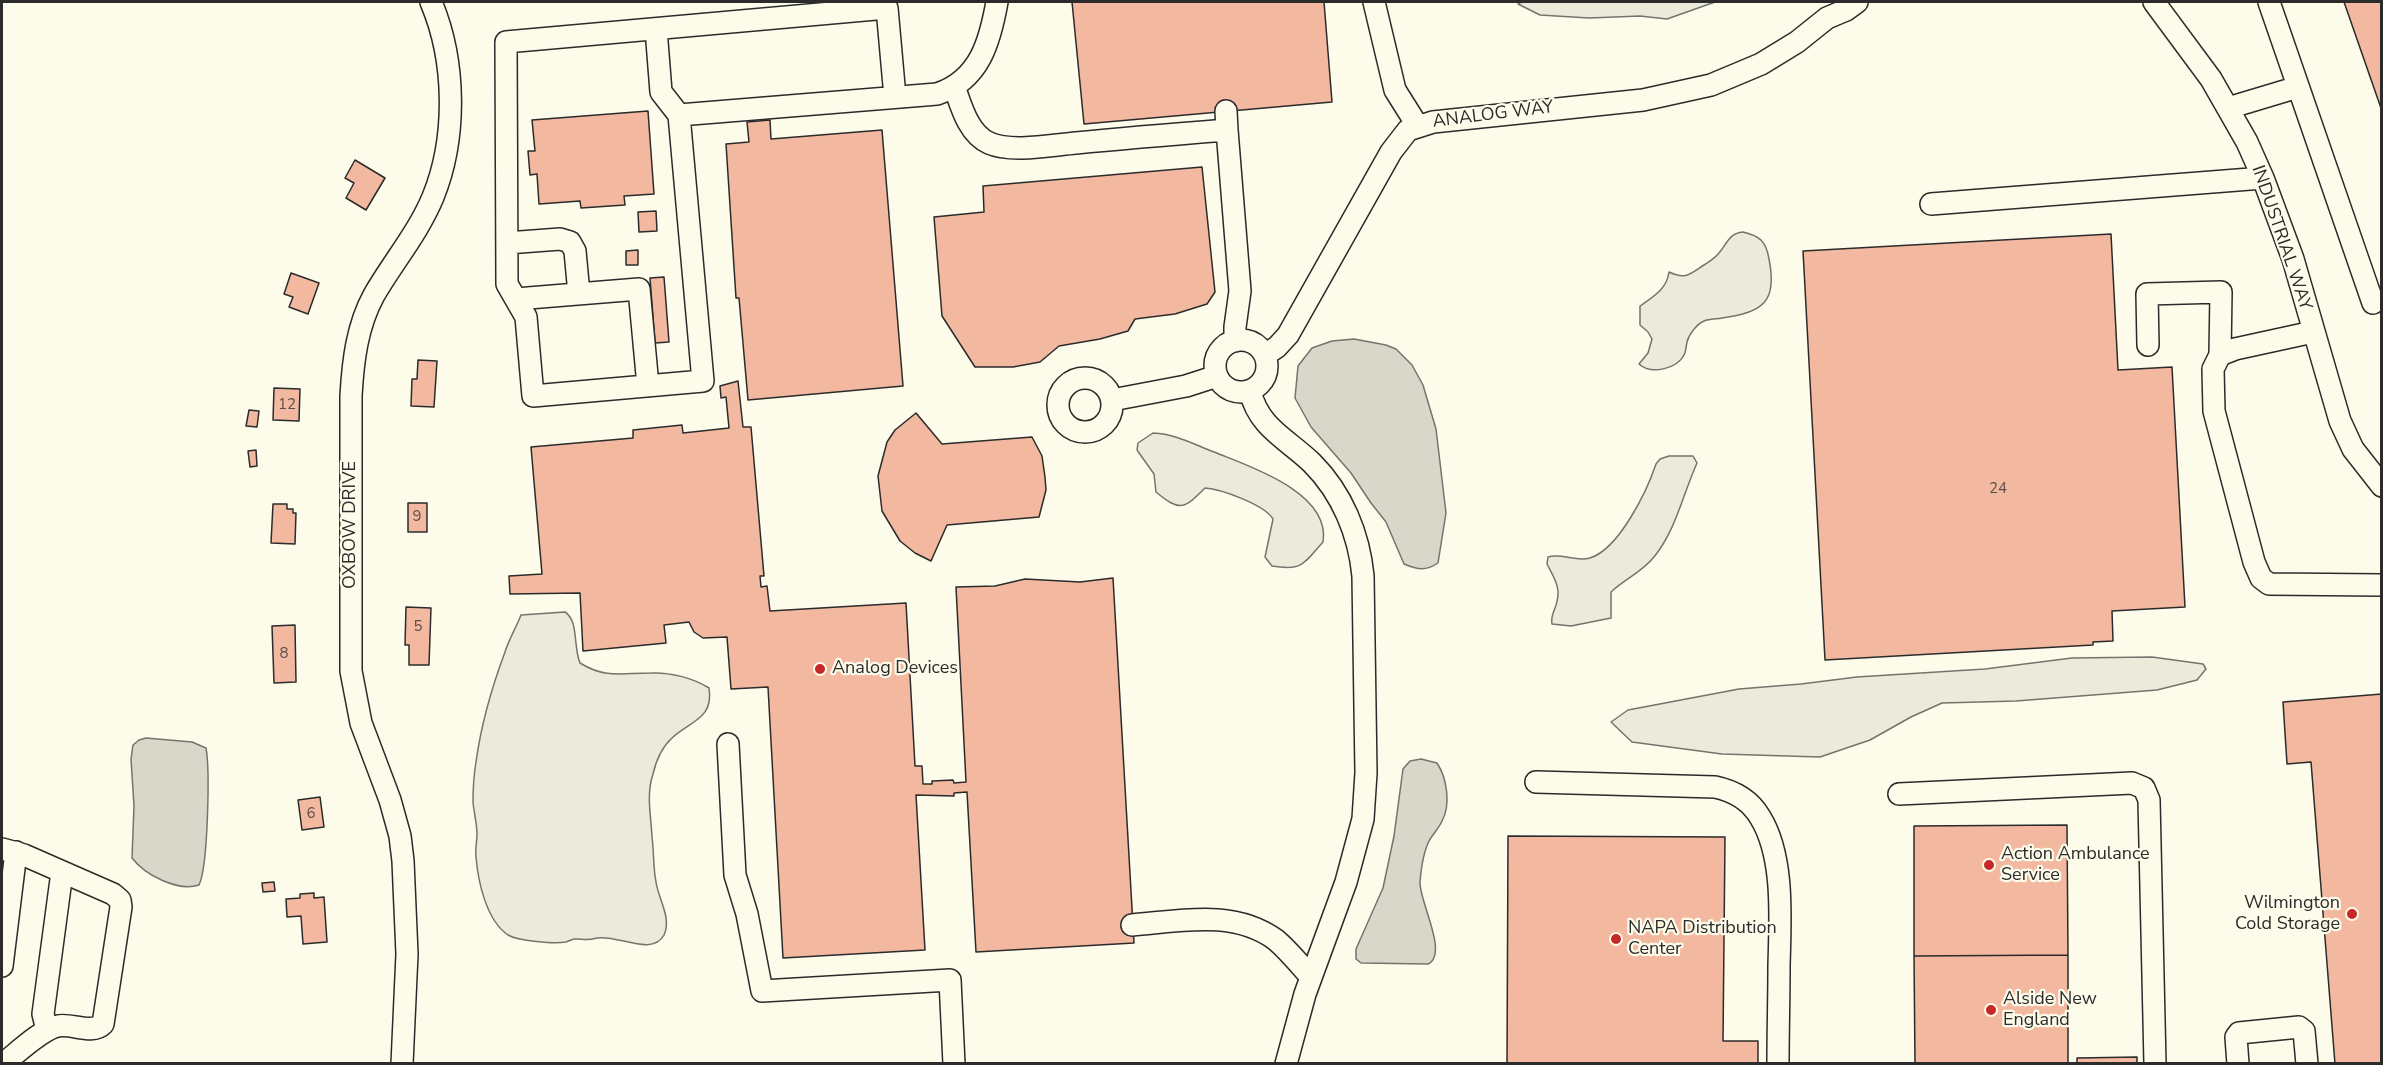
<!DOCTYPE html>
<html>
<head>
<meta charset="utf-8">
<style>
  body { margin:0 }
  #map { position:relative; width:2383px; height:1065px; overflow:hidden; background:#fdfbea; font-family:"Nunito Sans",sans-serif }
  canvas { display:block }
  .frame { position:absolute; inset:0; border:3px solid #2b2b2b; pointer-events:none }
</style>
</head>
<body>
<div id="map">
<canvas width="2383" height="1065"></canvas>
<div class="frame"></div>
</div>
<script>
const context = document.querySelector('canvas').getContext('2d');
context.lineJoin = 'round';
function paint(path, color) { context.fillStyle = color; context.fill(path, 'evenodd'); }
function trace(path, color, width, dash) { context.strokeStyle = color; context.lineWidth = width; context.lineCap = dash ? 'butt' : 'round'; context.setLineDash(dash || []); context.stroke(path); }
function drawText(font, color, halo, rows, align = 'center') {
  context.font = font + ' "Nunito Sans",sans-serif'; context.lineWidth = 4.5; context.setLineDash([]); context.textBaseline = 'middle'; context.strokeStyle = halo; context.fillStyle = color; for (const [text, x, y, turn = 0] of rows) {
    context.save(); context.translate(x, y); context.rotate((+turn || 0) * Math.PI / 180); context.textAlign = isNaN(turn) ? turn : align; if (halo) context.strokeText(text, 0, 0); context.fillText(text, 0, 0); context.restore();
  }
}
const green = new Path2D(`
  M1522 2H1715L1667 19 1640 16 1589 18 1540 15 1518 4Z
  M1743 232C1760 236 1766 241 1769 259 1778 303 1762 312 1722 318 1717 319 1709 319 1704 321 1697 324 1689 334 1687 342 1686 346 1686 352 1684 355 1677 369 1651 375 1639 364L1648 353 1652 339 1648 332 1640 325V306C1653 297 1667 289 1669 272 1686 280 1690 274 1704 265 1710 261 1714 259 1719 253 1727 244 1729 233 1743 232Z
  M1153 433C1176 434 1193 444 1214 452 1248 466 1331 492 1323 542 1303 564 1303 571 1272 566L1265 557 1273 519C1265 505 1221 489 1205 488 1184 509 1180 512 1156 492L1154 474 1137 450 1138 443Z
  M1669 456H1693L1697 463C1683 494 1676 530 1654 557 1642 572 1625 579 1611 592V618L1571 626 1552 624C1550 615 1556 609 1557 601 1561 587 1553 576 1547 564L1548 557C1562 553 1576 562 1590 558 1619 549 1647 491 1656 464L1660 459Z
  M565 612C579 621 573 647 580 663 606 679 622 673 651 673 670 672 693 678 709 688 714 719 690 721 672 738 662 747 656 761 653 774 646 795 651 815 652 837 654 851 653 867 656 882 658 898 672 918 664 935 652 957 617 934 597 938 586 941 584 939 575 939 572 939 569 941 566 942 554 944 518 941 508 935 486 920 478 881 476 857 475 849 477 841 477 834 477 824 474 813 473 802 473 790 474 774 476 762 481 725 492 687 505 652 509 639 516 628 521 615Z
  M2152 657 2203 664 2206 669 2197 680 2157 690 2016 701 1942 703 1911 717 1870 740 1820 757 1722 754 1632 742 1611 722 1628 710 1739 689 1801 684 1857 677 1985 669 2072 658Z`);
paint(green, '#ecebdb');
trace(green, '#74746e', 1.5);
const water = new Path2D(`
  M1354 339 1386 345 1396 349 1412 365 1423 385 1436 429 1446 513 1438 563C1426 571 1418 570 1404 564L1386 522 1371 503 1351 473 1311 427 1295 398 1298 366 1312 348 1332 341Z
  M146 738 192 742 206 748C210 770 208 867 199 885 178 892 145 875 132 858L134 806 131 759 133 745 139 740Z
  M1421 759 1437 763C1447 778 1451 805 1442 821 1439 828 1433 834 1429 841 1424 851 1421 870 1420 882 1419 901 1449 954 1428 964L1361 963 1356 959V949L1383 888 1394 836 1403 769 1410 761Z`);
paint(water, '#d8d7c9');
trace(water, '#74746e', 1.5);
const building = new Path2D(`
  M1072 2H1324L1332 102 1084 124Z
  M2344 2H2382V111Z
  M648 111 654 194 624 196 625 205 581 208 580 201 539 204 537 174 530 175 528 151H535L532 120Z
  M770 120 771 139 882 130 903 386 748 400 739 298H736L726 144 749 142 747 122Z
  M355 160 385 178 366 210 346 198 354 183 345 178Z
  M1202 167 1215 292 1207 304 1175 314 1135 319 1128 331 1100 339 1059 346 1040 362 1013 367H975L942 316 934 217 984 212 983 186Z
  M656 211 657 231 639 232 638 212Z
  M2111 234 2118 370 2172 367 2185 607 2112 611 2113 641 2093 642V645L1825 660 1803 251Z
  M638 250V265H626V251Z
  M291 273 319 283 308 314 289 307 293 297 284 294Z
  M664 277 669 342 655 343 650 278Z
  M418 360 437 361 434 407 411 406 412 379H417Z
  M738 381 743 427H751L764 576H760L761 587 767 586 770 611 906 603 915 766H922L923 784H932V781L953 780 954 783 966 782 956 587 995 586 1025 579 1080 582 1113 578 1134 943 976 952 967 792 954 793V796L916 795 925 950 783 958 768 687 731 689 727 637 703 638 694 632 689 622 664 625 666 643 583 651 580 593 510 594 509 576 542 574 531 447 633 438V430L682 425 683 433 729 428 726 397 721 398 720 386Z
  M274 388 300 389 299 421 273 420Z
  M249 410 259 411 257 427 246 426Z
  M916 413 942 444 1032 437 1042 456 1045 477 1046 490 1039 517 947 525 931 561 915 553 900 541 882 511 878 476 887 442 895 430Z
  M256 450 257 466 250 467 248 451Z
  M408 503H427V532H408Z
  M273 504H287V509H293V513H296L295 544 271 543Z
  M406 607 431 608 429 665H409V645H405Z
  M295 625 296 682 274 683 272 626Z
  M2382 694V1064H2335L2311 762 2287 764 2283 702Z
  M320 797 324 827 302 830 298 800Z
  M2067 825 2068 955 1914 956V826Z
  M1508 836 1725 837 1723 1041H1758V1064H1507Z
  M274 882 275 891 263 892 262 883Z
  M314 893V898L324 897 327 942 303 944 301 916 287 917 286 899 300 898V894Z
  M2068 955V1064H1915L1914 956Z
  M2137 1057V1064H2077V1058Z`);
paint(building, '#f2b8a0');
trace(building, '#2b2b2b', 1.5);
const minor = new Path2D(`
  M1374 2 1395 90 1417 125
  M2154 2 2211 79 2247 142 2263 178 2293 259 2340 421 2353 449 2382 486
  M2269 2 2373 303
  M656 29 661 92 679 115
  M954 86C961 105 968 134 989 143 1011 153 1052 145 1076 143 1126 138 1176 134 1227 130L1240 291 1235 327V341
  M895 97 887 8 506 42 507 284 526 317 533 396 703 381 679 115 937 94C980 80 990 41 997 2
  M2228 108 2298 87
  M1226 111 1227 130
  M1931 204 2263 178
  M507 243 560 239 570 242 575 251 579 294
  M516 299 639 289 648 386
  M2313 332 2235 349 2220 355 2213 369 2214 411 2254 562 2261 578 2269 584 2382 585
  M1215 366a26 26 0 1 1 52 0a26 26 0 1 1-52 0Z
  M2148 345 2147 294 2221 292 2220 355
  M1265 355 1277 347 1288 335 1391 152 1408 130 1433 122 1643 100 1711 85 1761 64 1797 42 1827 18 1846 10 1857 2
  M1058 405a27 27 0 1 1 54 0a27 27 0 1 1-54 0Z
  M1250 391C1259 428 1286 438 1312 463 1342 493 1359 534 1363 576L1366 773 1363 819 1346 882 1305 994 1286 1064
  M1112 400 1186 386 1217 376
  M728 744 735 875 747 914 762 991 950 980 954 1064
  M1536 782 1715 787C1734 791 1750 800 1760 817 1785 857 1780 921 1779 966 1779 999 1778 1031 1778 1064
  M1899 794 2132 783 2144 788 2149 800 2155 1064
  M2 849 24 855 113 894 120 900 121 907 103 1024C92 1035 72 1023 58 1026 42 1029 17 1053 3 1064
  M1132 925C1181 921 1234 909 1276 940 1289 951 1300 965 1311 977
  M2 966 16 852
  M47 1030 43 1014 62 872
  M402 1064 407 954 403 861 400 836 390 800 361 723 351 671V396C353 361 357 326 374 295 393 262 418 233 433 197 457 138 456 61 431 2
  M2238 1064 2236 1037 2239 1033 2299 1027 2304 1031 2307 1064`);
trace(minor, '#2b2b2b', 24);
trace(minor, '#fdfbea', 21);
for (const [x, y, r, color] of [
  [820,669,6,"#c62828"],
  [1989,865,6,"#c62828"],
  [2352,914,6,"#c62828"],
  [1616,939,6,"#c62828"],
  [1991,1010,6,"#c62828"]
]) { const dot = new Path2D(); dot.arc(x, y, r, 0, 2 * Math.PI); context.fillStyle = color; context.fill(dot); trace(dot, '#fdfbea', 2); }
drawText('15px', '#5d4e48', null, [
  ["12",287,405],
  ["24",1998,489],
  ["9",417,517],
  ["5",418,627],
  ["8",284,654],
  ["6",311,814]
]);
drawText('18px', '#2b2b2b', '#fdfbea', [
  ["ANALOG WAY",1493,115,-7],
  ["INDUSTRIAL WAY",2281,238,71],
  ["OXBOW DRIVE",351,525,-90]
]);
drawText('18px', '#2b2b2b', '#fdfbea', [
  ["Analog Devices",832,669],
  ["Action Ambulance",2001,855],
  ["Service",2001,876],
  ["Wilmington",2340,904,"right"],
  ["Cold Storage",2340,925,"right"],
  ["NAPA Distribution",1628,929],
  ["Center",1628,950],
  ["Alside New",2003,1000],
  ["England",2003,1021]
], 'left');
</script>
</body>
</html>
